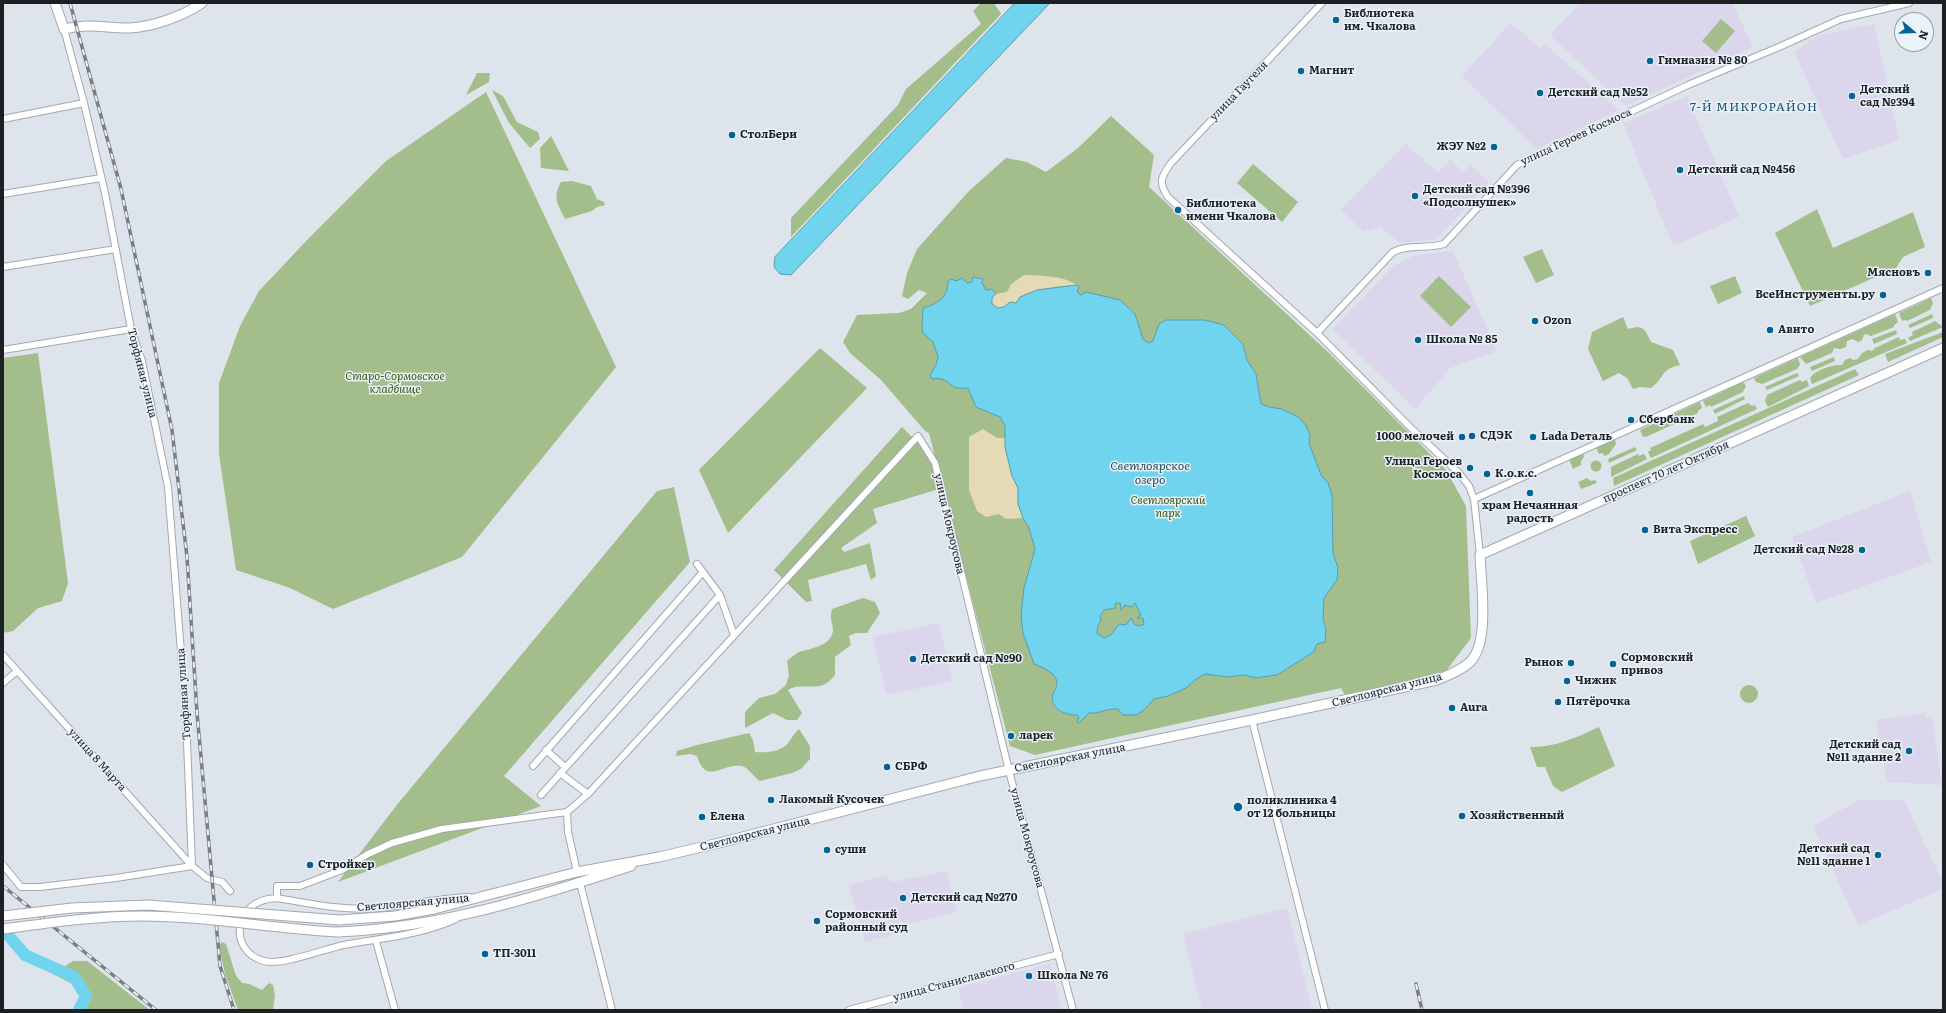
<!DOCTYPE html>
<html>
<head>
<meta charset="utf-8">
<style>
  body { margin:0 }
  #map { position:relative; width:1946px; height:1013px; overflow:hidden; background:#dde4ec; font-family:Literata,serif }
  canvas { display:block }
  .frame { position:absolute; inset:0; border:4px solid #1d2022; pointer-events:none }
  .north { position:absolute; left:1894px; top:12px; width:40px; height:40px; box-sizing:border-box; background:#eaf2fa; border:1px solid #989ea4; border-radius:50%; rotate:109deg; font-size:11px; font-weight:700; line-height:16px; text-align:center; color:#1d2022 }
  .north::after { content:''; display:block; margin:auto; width:14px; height:18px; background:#056293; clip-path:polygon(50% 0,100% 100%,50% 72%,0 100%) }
</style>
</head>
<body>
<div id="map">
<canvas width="1946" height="1013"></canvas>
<div class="frame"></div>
<div class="north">N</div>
</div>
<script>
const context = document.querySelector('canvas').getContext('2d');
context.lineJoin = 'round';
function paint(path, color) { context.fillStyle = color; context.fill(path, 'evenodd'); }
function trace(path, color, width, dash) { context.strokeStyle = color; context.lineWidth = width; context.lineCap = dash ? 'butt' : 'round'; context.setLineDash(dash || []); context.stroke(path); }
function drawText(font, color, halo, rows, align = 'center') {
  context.font = font + ' Literata,serif'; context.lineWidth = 3; context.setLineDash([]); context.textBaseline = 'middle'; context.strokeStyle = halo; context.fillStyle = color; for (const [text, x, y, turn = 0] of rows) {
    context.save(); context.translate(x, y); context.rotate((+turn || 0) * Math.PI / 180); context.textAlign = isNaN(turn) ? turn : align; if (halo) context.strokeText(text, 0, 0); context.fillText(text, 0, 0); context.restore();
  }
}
paint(new Path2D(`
  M1580 3H1732L1753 47 1626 106 1550 35Z
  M1511 23 1540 48 1545 44 1619 110 1537 149 1462 76Z
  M1874 24 1899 140 1843 159 1794 52 1817 36Z
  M1687 96 1739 217 1673 246 1623 123Z
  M1406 144 1438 173 1451 159 1463 173 1471 165 1489 182 1436 239 1399 243 1380 226 1364 232 1341 210Z
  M1453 251 1497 351 1450 368 1415 409 1333 329 1392 267 1415 255Z
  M1910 491 1931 562 1816 603 1792 537Z
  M939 623 952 681 886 695 873 637Z
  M1925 713 1926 717 1932 716 1942 785 1887 782 1876 720Z
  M1859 800H1904L1943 883V889L1858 925 1813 826Z
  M947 871 957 912 905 925 899 933 865 942 849 885 885 875 893 882Z
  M1287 908 1312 1010H1202L1183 934Z
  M1050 964 1062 1010H964L958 988Z`), '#dbd6ec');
paint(new Path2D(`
  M981 3H994L1001 14 791 237V218L898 105 906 89 981 24 973 11Z
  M1721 19 1735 31 1716 53 1702 41Z
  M477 73H490L489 82 466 95Z
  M492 90 503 96 517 122 538 132 540 139 530 148 509 123Z
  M486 92 616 367 462 557 333 609 290 588 236 570 219 454V383L240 326 259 291 309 238 386 161Z
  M1111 116 1154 155 1149 187 1328 352 1446 470 1466 506 1471 638 1446 671 1346 697 1341 688 1035 755 1010 746 929 433 925 431 881 380 850 353 843 342 857 315 899 313 911 309 927 293 919 290 908 299 902 296 907 273 917 249 969 191 1006 158 1027 162 1046 172 1078 148Z
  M551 136 569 171 541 168 540 148Z
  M1253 164 1298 202 1282 222 1237 183Z
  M572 181 591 186 597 199 604 202 605 205 597 207 592 211 565 219C558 204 552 198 561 182Z
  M1817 209 1833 248 1913 212 1925 247 1903 257 1896 268 1810 306 1775 233Z
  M1542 249 1554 275 1536 283 1523 257Z
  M1439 276 1471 307 1451 327 1420 296Z
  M1735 276 1742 293 1718 304 1710 286Z
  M1931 298 1933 303 1930 310 1907 321 1905 320 1902 321 1899 313Z
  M1895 314 1898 322 1894 325V327L1871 336 1866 334 1864 335 1862 340 1858 342 1853 339 1847 341 1846 347 1840 349 1834 348 1832 353 1806 364 1800 357Z
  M1932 314 1933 318 1910 328 1908 325Z
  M1623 317 1628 329C1644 325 1644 328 1651 342L1673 350 1680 365C1660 369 1665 378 1651 388L1640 387 1633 389 1627 378 1619 373 1603 381 1588 349 1592 332Z
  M1935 321 1943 327 1910 341 1908 338 1913 335 1912 332Z
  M1896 330 1897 334 1874 344 1872 339Z
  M1943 332V337L1888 362 1885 354Z
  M1899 337 1900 340 1905 339 1907 343 1812 384 1810 378C1815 370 1833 364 1842 365L1845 360 1850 358 1853 360 1858 359 1862 353 1868 350 1872 351 1875 348Z
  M820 348 867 388 728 533 699 470Z
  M38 353 68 583 62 601 38 608 13 631 3 633V358Z
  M1834 357 1835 361 1812 371 1810 367Z
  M1798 358 1800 365 1797 369 1762 384 1756 382 1754 378Z
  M1855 369 1859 375 1614 486 1613 478Z
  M1797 373 1799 376 1767 390 1765 387Z
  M1800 380 1802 382 1807 380 1809 386 1768 407 1765 401 1767 395Z
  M1743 382 1746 386 1743 392 1711 407 1710 405 1706 407 1703 401Z
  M1744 396 1745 399 1715 414 1713 410Z
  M1700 402 1702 408 1698 411V413L1646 437 1645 436 1643 437 1640 430Z
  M1748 403 1752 406 1755 405 1757 409 1651 458 1648 452 1651 450 1650 448 1703 424 1705 427 1718 421 1717 417Z
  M902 427 920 445 933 464 939 489 873 509 877 523 841 548 844 552 870 543 876 576 871 580 866 564 808 580 812 601 806 602 774 570Z
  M1615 439 1616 444 1609 454 1604 456 1603 453 1599 454 1596 448Z
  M1635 447 1637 450 1609 463 1608 459Z
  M1583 453 1584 457 1581 461V465L1573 469 1569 459Z
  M1638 454 1639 456 1644 454 1647 459 1611 477V467Z
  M1590.5 466a5.5 5.5 0 1 1 11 0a5.5 5.5 0 1 1-11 0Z
  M1587 478 1591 481 1595 480 1597 483 1581 489 1578 482Z
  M674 487 690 562 504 776 541 806 338 882 396 806 657 491Z
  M1746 516 1755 536 1698 564 1690 541Z
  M863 598 875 602 880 613 867 633H856L849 636 851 645 835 657V675C832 678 829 682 825 684 814 690 798 683 788 690L802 713 797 720H787L773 713 745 728V712L759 698 775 694 786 685 789 675 787 661C790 658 794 655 797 653 809 648 831 647 833 631 833 622 829 621 832 609Z
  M1740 694a9 9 0 1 1 18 0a9 9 0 1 1-18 0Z
  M1599 727 1615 766 1562 792 1553 786 1545 767H1537L1530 747C1554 748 1578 737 1599 727Z
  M799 729 810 746V759L801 769 792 773 760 781C753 777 749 767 741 766 722 763 706 786 697 756L690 754 676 756 677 751 697 745 749 733 753 740 755 752C766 753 782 752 789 742 792 738 794 733 799 729Z
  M222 942 226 944 236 976 242 983 249 984 262 990 269 983 273 985 275 996 273 1010H238L225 974 219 946Z
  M73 961H87L150 1010H73L83 996 78 987 53 974Z`), '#a3be8a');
paint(new Path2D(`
  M1024 275C1043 276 1061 275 1077 285 1058 286 1039 288 1022 296 1019 298 1019 301 1016 303L998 308 992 304V298L996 294 1007 292 1011 284Z
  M983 429 997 438H1005V447L1012 476 1018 488V504L1023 518 1006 519 999 514 986 517 977 511 969 490V437Z`), '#e4dab5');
const water = new Path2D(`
  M1015 3H1050L791 275 780 274 774 267 775 257Z
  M973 277 983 279 982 283 986 290 992 289 996 294 992 298V304L998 308 1004 307 1010 302 1016 303 1020 297 1037 290 1077 285 1079 288 1077 291 1080 295 1086 292 1120 300 1135 314 1143 339 1149 343 1153 341 1159 324 1166 320H1205L1224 325 1243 344 1247 360 1256 374 1261 404 1269 407 1282 409 1298 417 1305 424 1310 435 1309 443 1321 475 1328 483 1332 495 1333 553 1338 568 1337 580 1324 598 1323 619 1326 630 1325 642 1317 644 1314 651 1309 655 1277 675 1256 678 1244 675 1228 677 1205 674 1195 680 1186 688 1168 696 1154 699 1144 710 1136 715H1123L1118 709C1107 708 1100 714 1089 713L1079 723 1077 722 1079 717 1077 715C1065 715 1049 709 1053 694 1055 689 1059 684 1056 679 1053 671 1041 667 1034 664L1023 633 1021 615 1024 588 1035 549 1029 528 1023 518 1018 504V488L1012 476 1005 447V426L1000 417 976 407 968 388C965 388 961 389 958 388 948 386 947 376 932 379L930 375 936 365 938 357 933 342 923 333 922 328 923 308C938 304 948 297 948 281L951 279 957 281 961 278 968 283 972 282ZM1116 603H1120L1121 610 1125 605 1132 607 1135 603 1141 615 1137 618H1143L1144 624 1139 626 1134 624 1131 618 1126 625 1119 624 1111 635 1104 638 1097 633 1098 625 1101 621 1100 616 1104 610 1115 608Z`);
paint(water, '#70d4ee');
trace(water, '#579eb1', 1);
trace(new Path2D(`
  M4 930 25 955 74 977 86 996 79 1010`), '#70d4ee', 12);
const street = new Path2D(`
  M1322 3 1171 163C1161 177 1158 182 1168 197L1317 333 1413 430 1459 473 1469 486 1474 499 1480 555
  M64 29 84 103 105 193 131 329 142 361 168 487 186 716 192 866
  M3 119 84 103
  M3 194 101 178
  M3 267 116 249
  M1317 333 1393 252C1408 244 1427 249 1444 244L1517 165 1688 85 1779 47 1841 19 1909 3
  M3 350 131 329
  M1474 499 1943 288
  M697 564 720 595 734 635
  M3 655 192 866 207 878 222 882 230 891
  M3 683 17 671
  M1252 720 1325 1010
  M546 750 565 767
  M533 766 703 572
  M560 773 588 794
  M541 795 720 595
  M567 812 568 832 577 872
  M3 865 21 887H40L116 878 192 866
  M580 883 612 1010
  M277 898V886H300L342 870 368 854 392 843 442 829 567 812 588 794 918 436 935 463 1009 771 1073 1010
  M456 919C421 935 382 938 344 945 324 949 282 966 264 961 227 951 233 899 277 898 311 904 345 911 380 908 410 905 439 898 469 897
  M376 941 395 1010
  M849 1010 1059 954`);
const secondary = new Path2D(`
  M55 3 64 29C90 23 104 28 129 28 153 27 183 16 202 3
  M339 920 395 916 434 909 577 872 659 857 719 843 980 776 1252 720 1437 680C1448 675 1461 671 1470 662 1490 643 1481 582 1480 555L1943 348
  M338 932C439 928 536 897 631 866`);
trace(street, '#a2a9b0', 8);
trace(secondary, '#a2a9b0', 11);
trace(street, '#fff', 6);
trace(secondary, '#fff', 9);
const rail = new Path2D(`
  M70 3 121 189 172 430 187 557 197 713 220 966 234 1010
  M3 886 156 1010
  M1416 984 1422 1010`);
trace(rail, '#7a7e83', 3.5);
trace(rail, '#eaf2fa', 2, [6]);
const secondaryBridge = new Path2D(`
  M3 916 72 908 148 905 339 920
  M3 929C49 923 95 916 142 916 208 916 273 929 338 932`);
trace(secondaryBridge, '#a2a9b0', 11, []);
trace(secondaryBridge, '#fff', 9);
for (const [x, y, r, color] of [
  [1336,20,4,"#056293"],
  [1650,61,4,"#056293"],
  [1301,71,4,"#056293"],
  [1540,93,4,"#056293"],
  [1852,96,4,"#056293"],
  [732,135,4,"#056293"],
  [1494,147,4,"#056293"],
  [1680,170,4,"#056293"],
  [1415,196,4,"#056293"],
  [1178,210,4,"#056293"],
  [1928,273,4,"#056293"],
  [1883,295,4,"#056293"],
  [1535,321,4,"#056293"],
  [1770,330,4,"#056293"],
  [1418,340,4,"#056293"],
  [1631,420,4,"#056293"],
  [1472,436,4,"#056293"],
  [1462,437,4,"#056293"],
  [1533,437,4,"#056293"],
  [1470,468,4,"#056293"],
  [1487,474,4,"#056293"],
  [1530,493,4,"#056293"],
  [1645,530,4,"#056293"],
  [1862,550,4,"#056293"],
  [913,659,4,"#056293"],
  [1571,663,4,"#056293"],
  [1613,664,4,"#056293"],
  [1567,681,4,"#056293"],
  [1558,702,4,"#056293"],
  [1452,708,4,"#056293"],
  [1011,736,4,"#056293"],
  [1909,751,4,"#056293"],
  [887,767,4,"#056293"],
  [771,800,4,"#056293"],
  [1238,807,5,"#056293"],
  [1462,816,4,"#056293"],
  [702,817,4,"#056293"],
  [827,850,4,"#056293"],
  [1878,855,4,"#056293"],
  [310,865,4,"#056293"],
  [903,898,4,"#056293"],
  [817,921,4,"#056293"],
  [485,954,4,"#056293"],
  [1029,976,4,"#056293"]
]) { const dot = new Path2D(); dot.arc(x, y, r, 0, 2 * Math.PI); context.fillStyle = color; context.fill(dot); trace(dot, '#eaf2fa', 1.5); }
drawText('bold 11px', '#1d2022', '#eaf2fa', [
  ["Библиотека",1344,14],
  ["им. Чкалова",1344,27],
  ["Гимназия № 80",1658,61],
  ["Магнит",1309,71],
  ["Детский",1860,90],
  ["сад №394",1860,103],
  ["Детский сад №52",1548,93],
  ["СтолБери",740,135],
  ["ЖЭУ №2",1486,147,"right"],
  ["Детский сад №456",1688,170],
  ["Детский сад №396",1423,190],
  ["«Подсолнушек»",1423,203],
  ["Библиотека",1186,204],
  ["имени Чкалова",1186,217],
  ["Мясновъ",1920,273,"right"],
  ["ВсеИнструменты.ру",1875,295,"right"],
  ["Ozon",1543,321],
  ["Авито",1778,330],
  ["Школа № 85",1426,340],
  ["Сбербанк",1639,420],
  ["СДЭК",1480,436],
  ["1000 мелочей",1454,437,"right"],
  ["Lada Dеталь",1541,437],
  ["Улица Героев",1462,462,"right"],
  ["Космоса",1462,475,"right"],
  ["К.о.к.с.",1495,474],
  ["храм Нечаянная",1530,506,"center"],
  ["радость",1530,519,"center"],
  ["Вита Экспресс",1653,530],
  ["Детский сад №28",1854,550,"right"],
  ["Сормовский",1621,658],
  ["привоз",1621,671],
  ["Детский сад №90",921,659],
  ["Рынок",1563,663,"right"],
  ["Чижик",1575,681],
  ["Пятёрочка",1566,702],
  ["Aura",1460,708],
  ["ларек",1019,736],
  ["Детский сад",1901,745,"right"],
  ["№11 здание 2",1901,758,"right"],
  ["СБРФ",895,767],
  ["Лакомый Кусочек",779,800],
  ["поликлиника 4",1247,801],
  ["от 12 больницы",1247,814],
  ["Хозяйственный",1470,816],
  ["Елена",710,817],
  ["Детский сад",1870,849,"right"],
  ["№11 здание 1",1870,862,"right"],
  ["суши",835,850],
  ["Стройкер",318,865],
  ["Детский сад №270",911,898],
  ["Сормовский",825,915],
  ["районный суд",825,928],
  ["ТП-3011",493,954],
  ["Школа № 76",1037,976]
], 'left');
drawText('11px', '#1d2022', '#eaf2fa', [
  ["улица Гаугеля",1239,91,-46],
  ["улица Героев Космоса",1576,137,-25],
  ["Торфяная улица",142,373,76],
  ["проспект 70 лет Октября",1666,472,-24],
  ["улица Мокроусова",949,524,77],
  ["Светлоярская улица",1387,690,-14],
  ["Торфяная улица",184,694,-94],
  ["Светлоярская улица",1070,758,-11],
  ["улица 8 Марта",97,760,48],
  ["Светлоярская улица",755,834,-14],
  ["улица Мокроусова",1027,838,75],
  ["Светлоярская улица",413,903,-5],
  ["улица Станиславского",954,982,-15]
]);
drawText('italic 11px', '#3a5911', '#eaf2fa', [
  ["Старо-Сормовское",395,377],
  ["кладбище",395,390],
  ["Светлоярский",1168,501],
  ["парк",1168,514]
]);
context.letterSpacing = '1px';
drawText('12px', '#194f72', '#eaf2fa', [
  ["7-Й МИКРОРАЙОН",1754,107]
]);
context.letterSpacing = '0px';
drawText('italic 12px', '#27535f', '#eaf2fa', [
  ["Светлоярское",1150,466],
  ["озеро",1150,480]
]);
</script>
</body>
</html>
